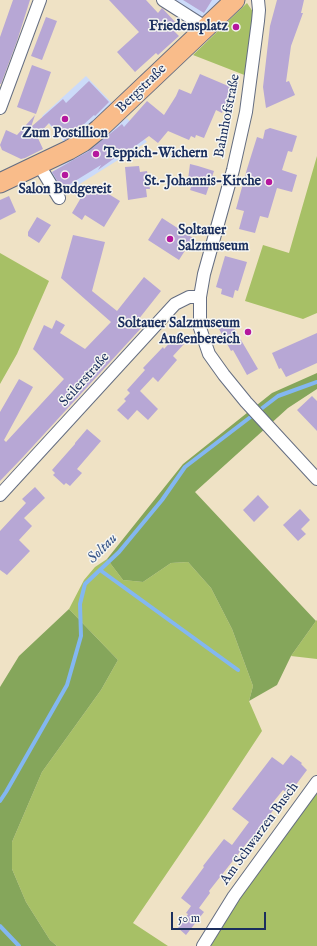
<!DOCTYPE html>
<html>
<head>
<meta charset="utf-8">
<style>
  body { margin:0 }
  #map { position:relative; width:317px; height:946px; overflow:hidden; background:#efe2c5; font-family:"IM FELL English",serif }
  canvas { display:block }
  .scale { position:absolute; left:171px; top:912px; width:95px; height:18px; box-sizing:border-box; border:2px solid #1b2f5e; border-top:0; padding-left:5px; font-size:12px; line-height:14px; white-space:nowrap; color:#1b2f5e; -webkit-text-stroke:3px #f6f6f2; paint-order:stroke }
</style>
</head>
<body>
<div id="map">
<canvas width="317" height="946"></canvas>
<div class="scale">50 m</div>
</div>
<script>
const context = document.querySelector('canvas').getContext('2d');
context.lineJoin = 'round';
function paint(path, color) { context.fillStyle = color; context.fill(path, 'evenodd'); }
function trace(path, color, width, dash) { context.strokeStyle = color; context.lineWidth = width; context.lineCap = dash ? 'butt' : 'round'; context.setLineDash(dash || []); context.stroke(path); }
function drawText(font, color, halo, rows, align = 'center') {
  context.font = font + ' "IM FELL English",serif'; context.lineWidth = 3; context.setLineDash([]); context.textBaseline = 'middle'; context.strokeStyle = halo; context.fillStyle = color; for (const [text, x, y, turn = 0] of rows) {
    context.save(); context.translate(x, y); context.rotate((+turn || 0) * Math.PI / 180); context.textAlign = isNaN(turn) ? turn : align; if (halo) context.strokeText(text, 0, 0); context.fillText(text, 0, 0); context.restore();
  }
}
paint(new Path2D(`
  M171 0H220L200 19Z
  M86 76 112 103 86 127 64 142 42 116Z
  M127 118 147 142 62 195 49 174 87 148Z`), '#ccdbf9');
paint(new Path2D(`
  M247 3 253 12 247 76 193 55Z
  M317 156V313L303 319 245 301 263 245 289 253Z
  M0 253 49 281 17 354 0 384Z
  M107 559 123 580 143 582 171 563 188 562 211 588 232 629 253 686 249 701 262 731 206 816 133 923 168 946H57L50 940 26 902 12 869V842L42 772 101 690 118 660 69 609 84 580 95 567Z
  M317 620V659L291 656 316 621Z
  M317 792V946H211L239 897Z`), '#a7c066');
paint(new Path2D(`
  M317 373V389L288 408 195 492 316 621 291 656 277 685 249 701 253 686 232 629 211 588 188 562 171 563 143 582 123 580 107 559 183 464 272 393Z
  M69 609 118 660 101 690 42 772 12 842V869L26 902 50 940 57 946H0V687L19 656Z`), '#85a65b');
trace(new Path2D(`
  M100 570 238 670
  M0 801 6 792 67 685 81 636 80 604 85 584 119 552 162 500 185 467 278 396 317 382
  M0 926 19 946`), '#83b7f1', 4);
paint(new Path2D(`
  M13 0H30L17 41 1 84H0V37Z
  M109 0H146L158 13 162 8 163 9 179 26 174 31 179 36 158 55 156 53 135 72 117 52 139 32Z
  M183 0H212L204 13Z
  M277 0H304L301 13H303L291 46 286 82 289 81 295 95 266 108 263 87 270 26Z
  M46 17 57 21 42 60 31 56Z
  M32 65 51 72 36 114 17 107Z
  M200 74 233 88 222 113 216 110 204 138 196 135 195 138 191 136 189 140 168 131 158 143 149 136 123 155V152L98 170 101 165 62 189 52 172 89 151 122 124 124 127 147 101 164 115 176 96 179 89 191 94Z
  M89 81 109 102 95 116 94 115 70 137 65 140 49 123 37 136 43 149 25 158 21 159 2 150 0 145 6 130 17 135 35 115 31 127 63 99 66 103Z
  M270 128 297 136 292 152 288 151 282 170 297 175 292 192 277 188 268 218 260 216 255 233 239 229 244 211 236 209 247 169 257 137 263 139 265 130Z
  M190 164 198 166 214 171 206 195 190 190 193 181 188 180Z
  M139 166 140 172 147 171 150 189H146L147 197 128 200 125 167Z
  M89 184 106 194 107 193 120 201 104 227 85 215 82 220 72 213Z
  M9 196 16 212 0 220V200Z
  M37 217 51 225 39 243 28 236V232Z
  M162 218 193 238 179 260 148 240Z
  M73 235 105 242 92 291 117 311 144 277 161 291 138 320 144 325 23 457 0 481V412L19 379 33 387 4 440 6 442 64 379 33 349 44 325 52 329 56 320 65 325 60 333 85 349 111 322 61 278Z
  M225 256 247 262 238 291 235 290 233 298 221 294 222 289 216 287Z
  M231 323 258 369 247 375 233 350 231 351 219 329Z
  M317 333V363L286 377 281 368 279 369 272 353Z
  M176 336 184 344 173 356 177 360 158 382 153 377 140 391 158 409 148 420 137 410 128 420 117 410 126 401 124 399 130 393 127 390 145 370 143 368 163 347 164 349Z
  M312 396 317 401V431L297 410Z
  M87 429 101 441 77 469 82 473 70 486 66 483 64 485 53 475 55 473 52 470 75 444V443Z
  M35 487 45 498 24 518 32 526 19 540 30 551 7 575 0 570V531L26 503 22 499Z
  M258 495 269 507 254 522 243 510Z
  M300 509 310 520 301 529 306 534 298 541 283 525Z
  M291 755 302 763 301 764 307 770 289 794 283 790 270 806 274 809 251 840 250 839 209 891 210 893 199 908 204 912 186 935 178 928 188 914 186 913 191 906 181 898 204 867 203 866 224 839 232 845 249 822 232 809 272 757 283 765Z`), '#b7a7d5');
const minor = new Path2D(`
  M163 0 199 23 204 29
  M258 0 259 10 258 21 246 112 233 170 204 274 200 297V328L209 354 224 375 246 402 317 479
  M0 108 40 0
  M39 165 59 198
  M0 495 175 304 189 297H200
  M203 946 234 896 317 782`);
const primary = new Path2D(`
  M0 183 69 150 83 142 99 129 235 0`);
trace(minor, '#656e82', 14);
trace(primary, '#656e82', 21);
trace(minor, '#fff', 12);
trace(primary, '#f9bc8a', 19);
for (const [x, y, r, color] of [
  [236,27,4,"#b5179e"],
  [65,119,4,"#b5179e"],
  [96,154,4,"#b5179e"],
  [65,175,4,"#b5179e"],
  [269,182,4,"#b5179e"],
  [170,239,4,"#b5179e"],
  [248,332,4,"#b5179e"]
]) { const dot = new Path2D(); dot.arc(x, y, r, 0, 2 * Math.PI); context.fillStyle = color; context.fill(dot); trace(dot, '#f6f6f2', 1.5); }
drawText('bold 14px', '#1b2f5e', '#f6f6f2', [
  ["Friedensplatz",228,27],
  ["Zum Postillion",65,134,"center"],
  ["Teppich-Wichern",104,154,"left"],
  ["St.-Johannis-Kirche",261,182],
  ["Salon Budgereit",65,190,"center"],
  ["Soltauer",178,231,"left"],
  ["Salzmuseum",178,247,"left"],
  ["Soltauer Salzmuseum",240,324],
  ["Außenbereich",240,340]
], 'right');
drawText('14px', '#1b2f5e', '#f6f6f2', [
  ["Bergstraße",142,89,-44],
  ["Bahnhofstraße",228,116,-79],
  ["Seilerstraße",85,380,-48],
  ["Am Schwarzen Busch",260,834,-54]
]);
drawText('italic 15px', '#3a588a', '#f6f6f2', [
  ["Soltau",103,549,-46]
]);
</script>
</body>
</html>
